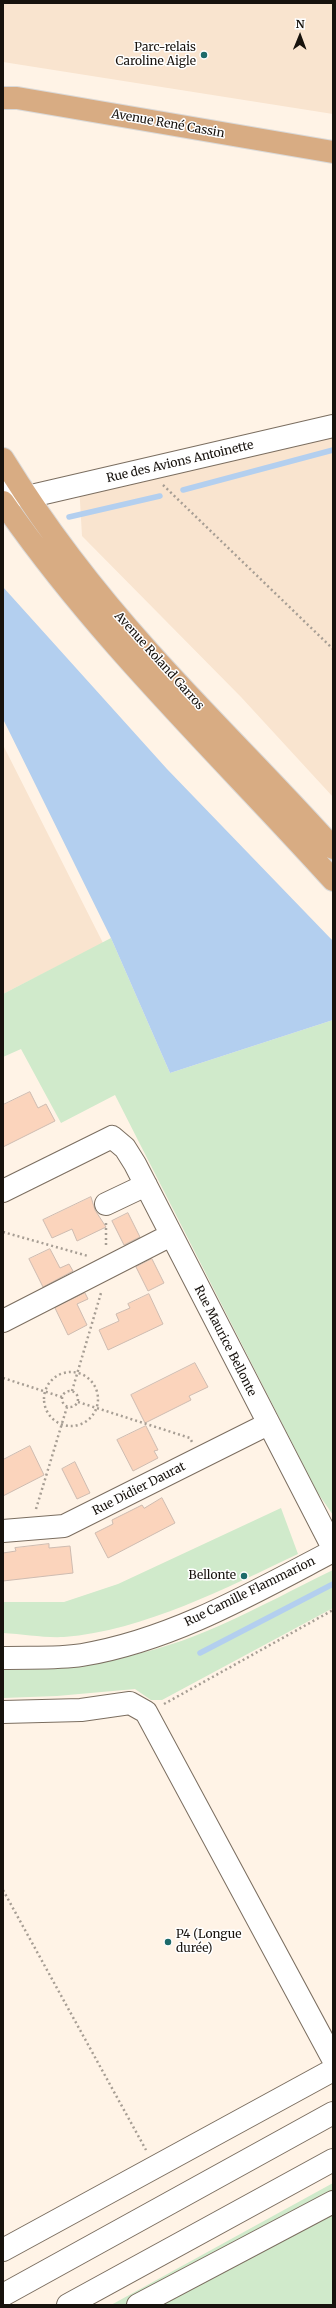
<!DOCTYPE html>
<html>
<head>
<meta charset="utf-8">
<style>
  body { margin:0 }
  #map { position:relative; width:336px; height:2308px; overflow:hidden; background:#fff3e6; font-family:Merriweather,serif }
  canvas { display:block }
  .frame { position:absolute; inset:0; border:4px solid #17120d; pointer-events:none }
  .north { position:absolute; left:280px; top:16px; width:40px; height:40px; -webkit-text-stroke:3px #fff; paint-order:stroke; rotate:1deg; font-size:11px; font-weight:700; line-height:16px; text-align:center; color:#17120d }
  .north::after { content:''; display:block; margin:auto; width:14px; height:18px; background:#17120d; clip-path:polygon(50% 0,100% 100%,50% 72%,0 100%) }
</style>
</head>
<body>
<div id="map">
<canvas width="336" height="2308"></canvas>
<div class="frame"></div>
<div class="north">N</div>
</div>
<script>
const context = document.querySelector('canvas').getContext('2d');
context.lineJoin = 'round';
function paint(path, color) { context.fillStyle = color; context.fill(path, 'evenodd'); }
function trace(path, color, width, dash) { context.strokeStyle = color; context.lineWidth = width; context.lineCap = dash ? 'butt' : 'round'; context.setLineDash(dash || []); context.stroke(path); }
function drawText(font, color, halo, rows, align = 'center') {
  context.font = font + ' Merriweather,serif'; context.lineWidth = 3; context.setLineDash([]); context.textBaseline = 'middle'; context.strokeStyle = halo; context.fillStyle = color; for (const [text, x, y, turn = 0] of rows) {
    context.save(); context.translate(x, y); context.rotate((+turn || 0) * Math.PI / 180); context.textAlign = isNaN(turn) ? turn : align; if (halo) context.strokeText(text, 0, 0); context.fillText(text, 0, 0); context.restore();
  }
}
paint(new Path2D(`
  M3 3H333V114L3 62Z
  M333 418V797L241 697 82 536 79 484Z
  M3 745 103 943 3 994Z`), '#f9e4cf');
paint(new Path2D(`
  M111 938 170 1073 333 1020V1515L317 1492 115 1095 61 1123 21 1049 3 1057V994Z
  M281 1508 298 1554C228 1587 143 1631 64 1637 44 1638 23 1634 3 1633V1602H64L118 1584Z
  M333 1570V1608L162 1700H151L135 1689 57 1696 3 1698V1670C78 1670 153 1656 221 1625 259 1608 296 1588 333 1570Z
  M333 2183V2305H111Z`), '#d0eacb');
paint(new Path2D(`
  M3 587 167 769 333 941V1020L170 1073 111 938 3 719Z`), '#b3cfef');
trace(new Path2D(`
  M183 490 333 450
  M69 517 160 496
  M200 1653 333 1584`), '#b3cfef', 5.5);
const building = new Path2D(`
  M30 1092 38 1108 46 1104 55 1121 3 1147V1105Z
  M91 1197 95 1210 106 1227 77 1241 72 1229 52 1238 43 1220Z
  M128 1213 140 1237 124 1245 112 1221Z
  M50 1249 60 1268 69 1264 73 1271 43 1287 29 1259Z
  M152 1259 164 1283 148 1291 136 1267Z
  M85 1293 88 1299 77 1304 87 1325 68 1335 55 1308Z
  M149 1294 163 1324 108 1350 99 1330 119 1321 116 1314 130 1308 128 1304Z
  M195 1363 208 1387 189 1396 191 1400 145 1423 131 1395Z
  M146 1426 158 1450 154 1451 158 1458 133 1471 117 1440Z
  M30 1446 44 1475 3 1496V1460Z
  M75 1462 90 1493 77 1499 62 1469Z
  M162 1498 175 1523 108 1558 95 1533 113 1524 112 1520 142 1505 144 1508Z
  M49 1544V1548L70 1546 73 1573 3 1581V1553L16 1551 15 1548Z`);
paint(building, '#fbd4bc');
trace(building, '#cebbb0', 1);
const minor = new Path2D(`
  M12 488 15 492 27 497 333 426
  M3 1191 112 1137 125 1148 135 1164 333 1548
  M106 1204 146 1185
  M3 1321 171 1235
  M3 1531 64 1526 268 1424
  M3 1658C29 1657 57 1659 82 1655 172 1640 253 1593 333 1551
  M3 1712 81 1710 130 1703 146 1712 333 2059
  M3 2250 333 2070
  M3 2295 333 2113
  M68 2305 333 2160
  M138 2305 333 2202`);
const major = new Path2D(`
  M3 98H17L333 152
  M3 459C45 527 95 592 149 652 209 719 273 781 333 848
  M3 502C98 640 221 756 333 880`);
trace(minor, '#7b6e60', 24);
trace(major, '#dad9d8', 24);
trace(new Path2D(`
  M163 485 333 649
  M106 1223V1246
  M3 1232 88 1256
  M44 1399a27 27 0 1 1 54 0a27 27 0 1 1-54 0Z
  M3 1378 62 1397
  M62 1399a8 8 0 1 1 16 0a8 8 0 1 1-16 0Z
  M72 1391 101 1293
  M78 1402 190 1438 192 1442
  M36 1509 67 1407
  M164 1704 333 1610
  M3 1890 146 2150`), '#a79e94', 2.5, [2, 3]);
trace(minor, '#fff', 22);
trace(major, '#d8ac83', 22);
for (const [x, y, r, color] of [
  [204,55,4,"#1d6a6a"],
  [244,1576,4,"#1d6a6a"],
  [168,1942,4,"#1d6a6a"]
]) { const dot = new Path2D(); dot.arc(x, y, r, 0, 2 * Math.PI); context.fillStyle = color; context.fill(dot); trace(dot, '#fff', 1.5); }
drawText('12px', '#17120d', '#fff', [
  ["Parc-relais",196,48],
  ["Caroline Aigle",196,62],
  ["Bellonte",236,1576],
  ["P4 (Longue",176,1935,"left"],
  ["durée)",176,1949,"left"]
], 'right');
drawText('12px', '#17120d', '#fff', [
  ["Avenue René Cassin",168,124,10],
  ["Rue des Avions Antoinette",180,462,-13],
  ["Avenue Roland Garros",159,661,48],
  ["Rue Maurice Bellonte",225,1341,63],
  ["Rue Didier Daurat",139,1489,-27],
  ["Rue Camille Flammarion",250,1592,-26]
]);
</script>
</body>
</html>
